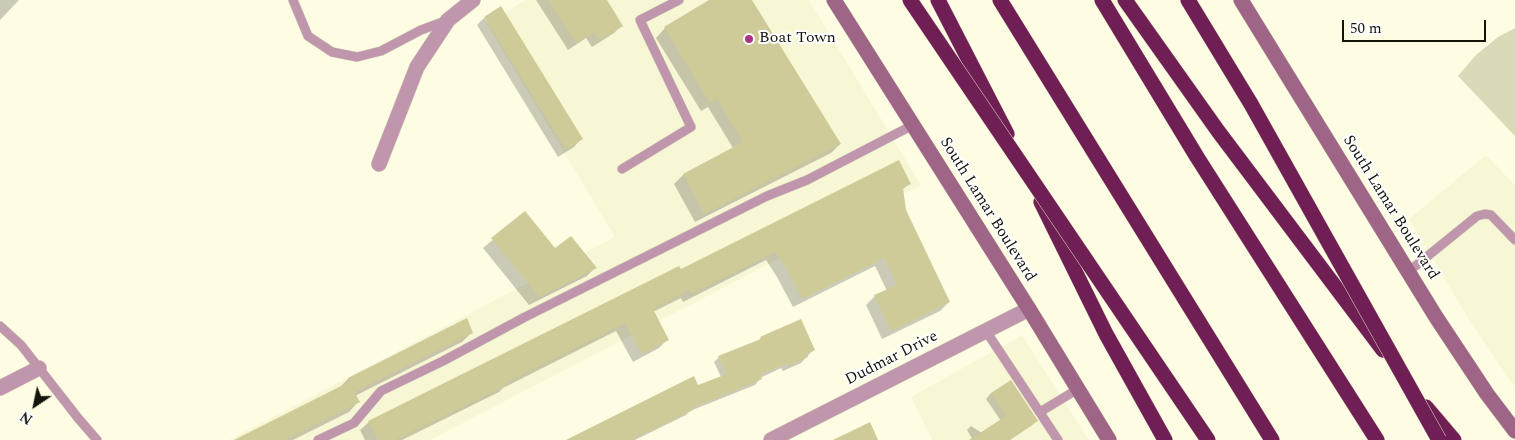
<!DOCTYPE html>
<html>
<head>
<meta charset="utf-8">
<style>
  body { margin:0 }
  #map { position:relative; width:1515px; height:440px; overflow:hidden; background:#fefde4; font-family:Spectral,serif }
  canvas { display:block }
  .north { position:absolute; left:10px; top:380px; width:50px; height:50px; -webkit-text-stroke:4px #fff; paint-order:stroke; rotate:214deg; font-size:14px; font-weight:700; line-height:20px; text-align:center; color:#14140b }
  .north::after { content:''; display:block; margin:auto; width:18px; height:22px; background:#14140b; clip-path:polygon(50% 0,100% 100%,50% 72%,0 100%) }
  .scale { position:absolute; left:1342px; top:20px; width:144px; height:22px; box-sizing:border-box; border:2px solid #14140b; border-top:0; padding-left:6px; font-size:15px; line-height:18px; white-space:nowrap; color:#14140b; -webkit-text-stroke:4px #fff; paint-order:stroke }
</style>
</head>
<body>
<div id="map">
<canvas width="1515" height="440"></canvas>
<div class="north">N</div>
<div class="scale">50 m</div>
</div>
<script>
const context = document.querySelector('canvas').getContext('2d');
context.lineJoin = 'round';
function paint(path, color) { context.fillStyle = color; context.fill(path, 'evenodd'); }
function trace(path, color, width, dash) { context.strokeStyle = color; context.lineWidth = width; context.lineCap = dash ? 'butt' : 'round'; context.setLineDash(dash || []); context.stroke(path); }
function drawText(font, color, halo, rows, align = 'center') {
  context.font = font + ' Spectral,serif'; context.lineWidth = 4; context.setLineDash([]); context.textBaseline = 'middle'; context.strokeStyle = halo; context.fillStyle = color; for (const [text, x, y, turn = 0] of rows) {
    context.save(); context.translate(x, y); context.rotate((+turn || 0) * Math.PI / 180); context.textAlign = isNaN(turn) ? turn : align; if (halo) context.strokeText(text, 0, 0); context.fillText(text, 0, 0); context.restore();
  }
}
paint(new Path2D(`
  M526 0H809L921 185 430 440H229L615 237 486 23Z
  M1486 155 1515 185V388L1471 323 1409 219Z
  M1022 335 1089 440H932L911 397Z`), '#f8f7d5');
paint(new Path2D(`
  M1515 28V136L1458 76 1476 55 1498 37Z`), '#dad9b8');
paint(new Path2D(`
  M0 0H19L0 20Z
  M536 0H605L622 25 614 33 592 47 586 38 568 50Z
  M711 0H751L840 144 831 153 695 222 674 184 683 175 733 148 708 107 701 111 656 38 665 28Z
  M484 18 581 139 574 147 558 157 477 25Z
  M909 184 902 190 905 211 949 302 940 311 882 339 866 305 875 296 887 291 875 266 793 307 777 277 766 260 683 302 681 298 653 312 667 340 659 348 633 362 616 331 503 388 499 392 402 440H365L360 430 369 422 680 271Z
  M525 213 555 250 595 268 587 276 529 305 483 248Z
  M466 320 472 332 462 342 355 396 358 402 349 412 293 440H237L339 388 348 379Z
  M761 338 813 350 801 363 783 371 781 368 760 378V379L755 385 690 411 686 415 635 440H568L721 377 714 362 719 357 758 341Z
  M991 393 1036 421 1031 426 1010 440H973L967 430 971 426 982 433 1001 421 986 399Z`), '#0003');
paint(new Path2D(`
  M548 0H607L623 26 600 40 594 32 576 43Z
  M709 0H752L841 144 704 214 683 174 743 142 717 99 710 103 664 27Z
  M501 6 583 139 566 150 484 17Z
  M899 160 911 184 903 188 906 210 950 302 891 331 874 295 897 285 884 258 802 299 786 268 775 252 692 294 690 290 653 309 669 340 642 354 625 323 508 382 509 384 395 440H378L368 421 679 266 681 269Z
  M525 211 555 248 571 236 597 268 539 297 491 238Z
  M467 318 473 333 355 392 348 378Z
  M801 319 815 350 807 354 808 357 788 366 787 363 760 375 762 379 692 408 693 410 631 440H566L694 376 698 385 727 374 718 356 761 339 760 337Z
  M1011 380 1038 421 1009 440H969L1006 416 991 393Z
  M349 382 360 402 285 440H234Z
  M870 422 878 440H833Z`), '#cecb98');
const lane = new Path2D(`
  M293 0 308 36 332 52 357 57 381 51 421 30 448 20
  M622 169 691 127 640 20 679 0
  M1408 272 1477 216 1485 214 1491 215 1515 240
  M0 326 21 345 78 418 97 440
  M986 331 1058 440
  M1040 412 1078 389
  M318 440 354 423 381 391 443 361 525 317 767 196 807 180 913 125`);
const street = new Path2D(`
  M379 164 417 67 448 20 473 0
  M0 388 39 368
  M771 440 1029 309`);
const secondary = new Path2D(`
  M834 0 1029 309 1109 440
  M1241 0 1436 317 1487 394 1515 431`);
const highway = new Path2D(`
  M938 0 1007 134
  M1000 0 1272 440
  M1102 0 1197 157 1377 440
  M1125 0 1218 131 1383 350
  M1188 0 1251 104
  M1041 202 1106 334 1165 440
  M1426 407 1454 440`);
trace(lane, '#d9d8c1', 10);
trace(street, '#d9d8c1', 16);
trace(secondary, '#d9d8c1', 16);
trace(highway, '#d9d8c1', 16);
trace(lane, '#bf96ac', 9);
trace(street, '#bf96ac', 15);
trace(secondary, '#9f6586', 15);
trace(highway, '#701f54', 15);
const highwayBridge = new Path2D(`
  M910 0 1208 440
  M1251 104 1439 440`);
trace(highwayBridge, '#d9d8c1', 16, []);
trace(highwayBridge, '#701f54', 15);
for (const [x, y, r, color] of [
  [749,39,5,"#b03485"]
]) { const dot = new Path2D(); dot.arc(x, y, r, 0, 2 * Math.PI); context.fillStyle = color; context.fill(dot); trace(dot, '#fff', 2); }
drawText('16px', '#14140b', '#fff', [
  ["Boat Town",759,39]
], 'left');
drawText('16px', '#14140b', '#fff', [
  ["South Lamar Boulevard",1390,208,58],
  ["South Lamar Boulevard",987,210,58],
  ["Dudmar Drive",892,359,-27]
]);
</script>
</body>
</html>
